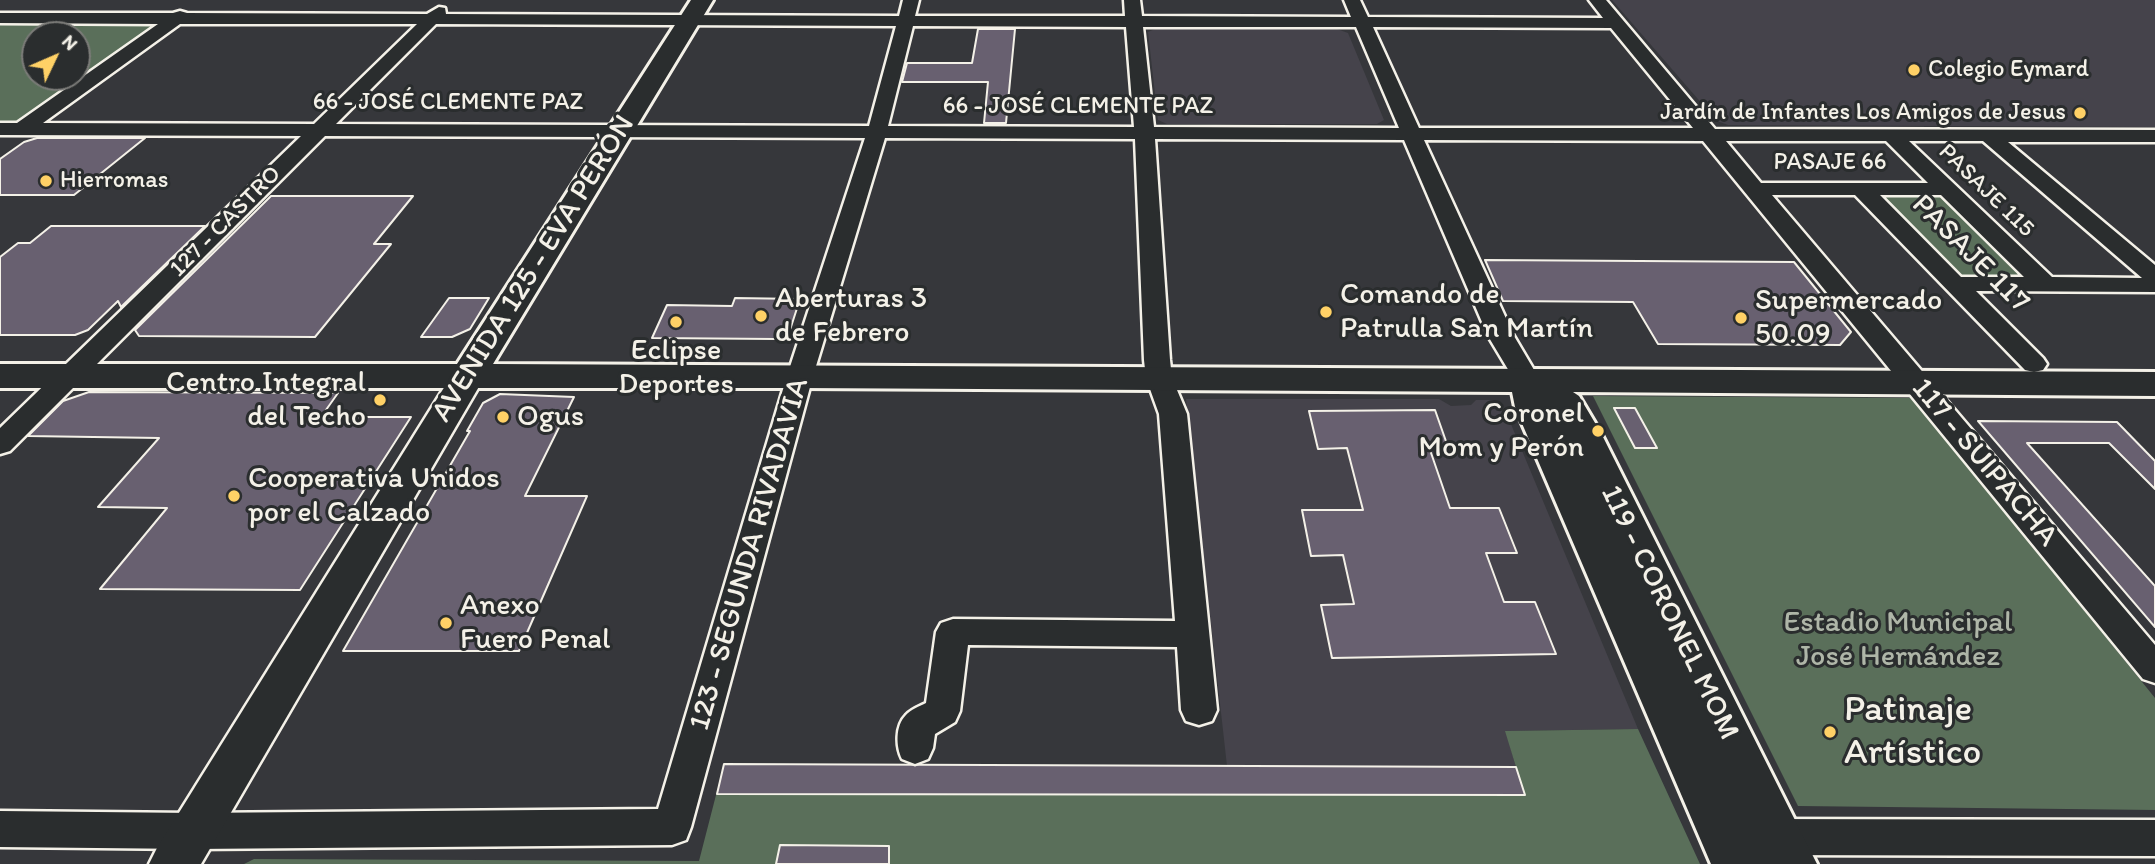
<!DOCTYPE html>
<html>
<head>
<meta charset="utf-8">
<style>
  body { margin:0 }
  #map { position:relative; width:2155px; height:864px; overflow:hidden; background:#36373b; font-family:Itim,sans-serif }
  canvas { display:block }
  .north { position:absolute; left:21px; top:21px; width:70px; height:70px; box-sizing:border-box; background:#2a2d2e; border:2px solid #7b7b78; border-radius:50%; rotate:46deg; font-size:19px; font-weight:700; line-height:28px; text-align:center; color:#f4f1e8 }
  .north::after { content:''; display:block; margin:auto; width:24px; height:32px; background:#ffd166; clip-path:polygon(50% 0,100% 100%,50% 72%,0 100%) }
</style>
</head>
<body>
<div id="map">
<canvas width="2155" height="864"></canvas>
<div class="north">N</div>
</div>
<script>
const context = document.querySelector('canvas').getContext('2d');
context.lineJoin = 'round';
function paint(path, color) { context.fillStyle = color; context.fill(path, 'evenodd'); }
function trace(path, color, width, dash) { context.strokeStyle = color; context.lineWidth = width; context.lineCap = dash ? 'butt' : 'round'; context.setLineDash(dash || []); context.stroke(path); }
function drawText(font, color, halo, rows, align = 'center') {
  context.font = font + ' Itim,sans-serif'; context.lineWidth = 6; context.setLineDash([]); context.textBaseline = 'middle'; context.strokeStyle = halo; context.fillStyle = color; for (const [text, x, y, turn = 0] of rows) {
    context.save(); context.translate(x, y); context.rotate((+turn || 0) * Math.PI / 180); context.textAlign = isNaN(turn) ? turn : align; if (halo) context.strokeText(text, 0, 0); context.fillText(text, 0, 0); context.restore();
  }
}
paint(new Path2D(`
  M1612 0H2155V127L1728 125 1717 121Z
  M1155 29H1337L1348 33 1384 120 1377 124H1167L1158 120 1148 32Z
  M1186 399H1439L1451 406 1471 405 1476 400H1492L1503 405 1638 729 1506 731 1516 767 1227 766Z`), '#45434b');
paint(new Path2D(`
  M0 18 177 19 22 129H0ZM35 35H77V77H35Z
  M1878 193 1941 194 2032 280 1962 279Z
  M1593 396 1913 398 2155 698V810L1798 806Z
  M1638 729 1700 864H244L254 859 699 861 724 764 1516 767 1505 731Z`), '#5a6f5a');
const building = new Path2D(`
  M978 29H1015L1006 123H984L988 82H902L907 63H972Z
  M37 138H145L74 195H0V159L24 142Z
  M271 196H413L374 244H391L315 337 139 336 135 330Z
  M51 226H205L121 307 118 301 88 330 75 335H0V257L18 243H30Z
  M1485 260 1794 262 1851 332 1840 345 1658 344 1633 302 1503 301Z
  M449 298H489L470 329 452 337H421Z
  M735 298 800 299 789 333 775 339 652 338 667 305 732 306Z
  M89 392 338 393 321 417H411L300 590 100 589 167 508 98 507 159 438 28 436 63 401Z
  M500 394 574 397 525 496H587L519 651H343L470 431H467L483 403Z
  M1614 408H1635L1657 448H1635Z
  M1435 410 1448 447H1429L1450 508H1499L1517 553H1486L1504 602H1535L1556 654 1332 658 1321 605 1354 604 1343 555 1311 556 1302 510H1363L1347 448 1318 449 1309 411Z
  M1978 421 2117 422 2155 461V489L2109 443H2027L2155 586V627Z
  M724 764 1516 767 1525 795 717 794Z
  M780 845 889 846V864H776Z`);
paint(building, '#686070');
trace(building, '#f4f1e8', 2);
const minor = new Path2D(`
  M903 0H919L915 16H1125L1124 0H1140L1142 16 1351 17 1344 0H1360L1368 17 1603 18 1589 0H1606L1715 129 2155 130V142H2008L2155 265V292L1976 291 2043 358 2047 364 2043 370 2034 372 2025 370 1855 195H1772L2155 645V683L2143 679 1703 141 1424 140 1514 336 1540 380 1536 386 1527 388 1518 386 1488 336 1404 140 1155 139 1170 360 1172 378 1187 414 1217 710 1212 721 1199 725 1186 721 1181 710 1177 647 968 645 960 711 955 722 935 734 933 748 928 759 915 764 902 759C896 747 895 726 906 715 910 710 920 706 926 703L936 632 941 623 953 619 1175 621 1159 414 1146 378 1144 360 1135 139 885 138 813 376 691 827 686 840 672 845 193 849 0 847V811L193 813 658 809 787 376 865 138 325 136 10 451 0 454V428L301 136 0 135V123H17L158 24 0 23V13H173L180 11 187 13 427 14 439 7 445 8 446 14 899 16ZM180 24H417L314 124 43 123ZM436 24 896 26 869 126 336 124ZM913 26 1126 27 1134 127 888 126ZM1143 27H1356L1399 128 1154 127ZM1373 27 1611 28 1693 128H1419ZM1726 141H1886L1928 183H1761ZM1909 141H1983L2142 278 2052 277ZM1880 195H1941L2024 277H1961Z
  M1766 819 2155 820V856L1766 855 1752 850 1747 837 1752 824Z`);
const tertiary = new Path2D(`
  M467 367 479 371 484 378 201 864H149L157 848 450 378 455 371Z`);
const secondary = new Path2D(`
  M691 0H713L493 364 2155 372V396L1573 392 1579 396 1601 433 1817 864H1711L1515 407 1512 392 800 388H0V364H457Z`);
trace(minor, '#f4f1e8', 5);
trace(tertiary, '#f4f1e8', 5);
trace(secondary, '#f4f1e8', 6);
paint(minor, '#2a2d2e');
paint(tertiary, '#2a2d2e');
paint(secondary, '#2a2d2e');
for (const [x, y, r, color] of [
  [1914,70,7,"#ffd166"],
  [2080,113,7,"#ffd166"],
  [46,181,7,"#ffd166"],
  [1326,312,7,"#ffd166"],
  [761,316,7,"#ffd166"],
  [1741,318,7,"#ffd166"],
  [676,322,7,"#ffd166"],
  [380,400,7,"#ffd166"],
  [503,417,7,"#ffd166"],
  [1598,431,7,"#ffd166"],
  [234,496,7,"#ffd166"],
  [446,623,7,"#ffd166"],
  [1830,732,7,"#ffd166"]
]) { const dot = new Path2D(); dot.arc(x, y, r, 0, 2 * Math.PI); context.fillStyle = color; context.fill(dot); trace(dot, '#2a2d2e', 2.5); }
drawText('24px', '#f4f1e8', '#2a2d2e', [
  ["Colegio Eymard",1928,70],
  ["Jardín de Infantes Los Amigos de Jesus",2066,113,"right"],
  ["Hierromas",60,181]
], 'left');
drawText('24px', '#f4f1e8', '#2a2d2e', [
  ["66 - JOSÉ CLEMENTE PAZ",448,103],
  ["66 - JOSÉ CLEMENTE PAZ",1078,107],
  ["PASAJE 66",1830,163],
  ["PASAJE 115",1986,191,44],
  ["127 - CASTRO",226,222,-45]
]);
drawText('30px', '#f4f1e8', '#2a2d2e', [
  ["PASAJE 117",1970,254,45],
  ["AVENIDA 125 - EVA PERÓN",534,269,-58],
  ["117 - SUIPACHA",1984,463,50],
  ["123 - SEGUNDA RIVADAVIA",750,554,-74],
  ["119 - CORONEL MOM",1669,613,64]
]);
drawText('30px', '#f4f1e8', '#2a2d2e', [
  ["Comando de",1340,295],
  ["Patrulla San Martín",1340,329],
  ["Aberturas 3",775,299],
  ["de Febrero",775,333],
  ["Supermercado",1755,301],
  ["50.09",1755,335],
  ["Eclipse",676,351,"center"],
  ["Deportes",676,385,"center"],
  ["Centro Integral",366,383,"right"],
  ["del Techo",366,417,"right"],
  ["Coronel",1584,414,"right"],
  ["Mom y Perón",1584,448,"right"],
  ["Ogus",517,417],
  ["Cooperativa Unidos",248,479],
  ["por el Calzado",248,513],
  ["Anexo",460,606],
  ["Fuero Penal",460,640]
], 'left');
drawText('30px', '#afb6a8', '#2a2d2e', [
  ["Estadio Municipal",1898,623],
  ["José Hernández",1898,657]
]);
drawText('37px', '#f4f1e8', '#2a2d2e', [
  ["Patinaje",1844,711],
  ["Artístico",1844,754]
], 'left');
</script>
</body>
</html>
